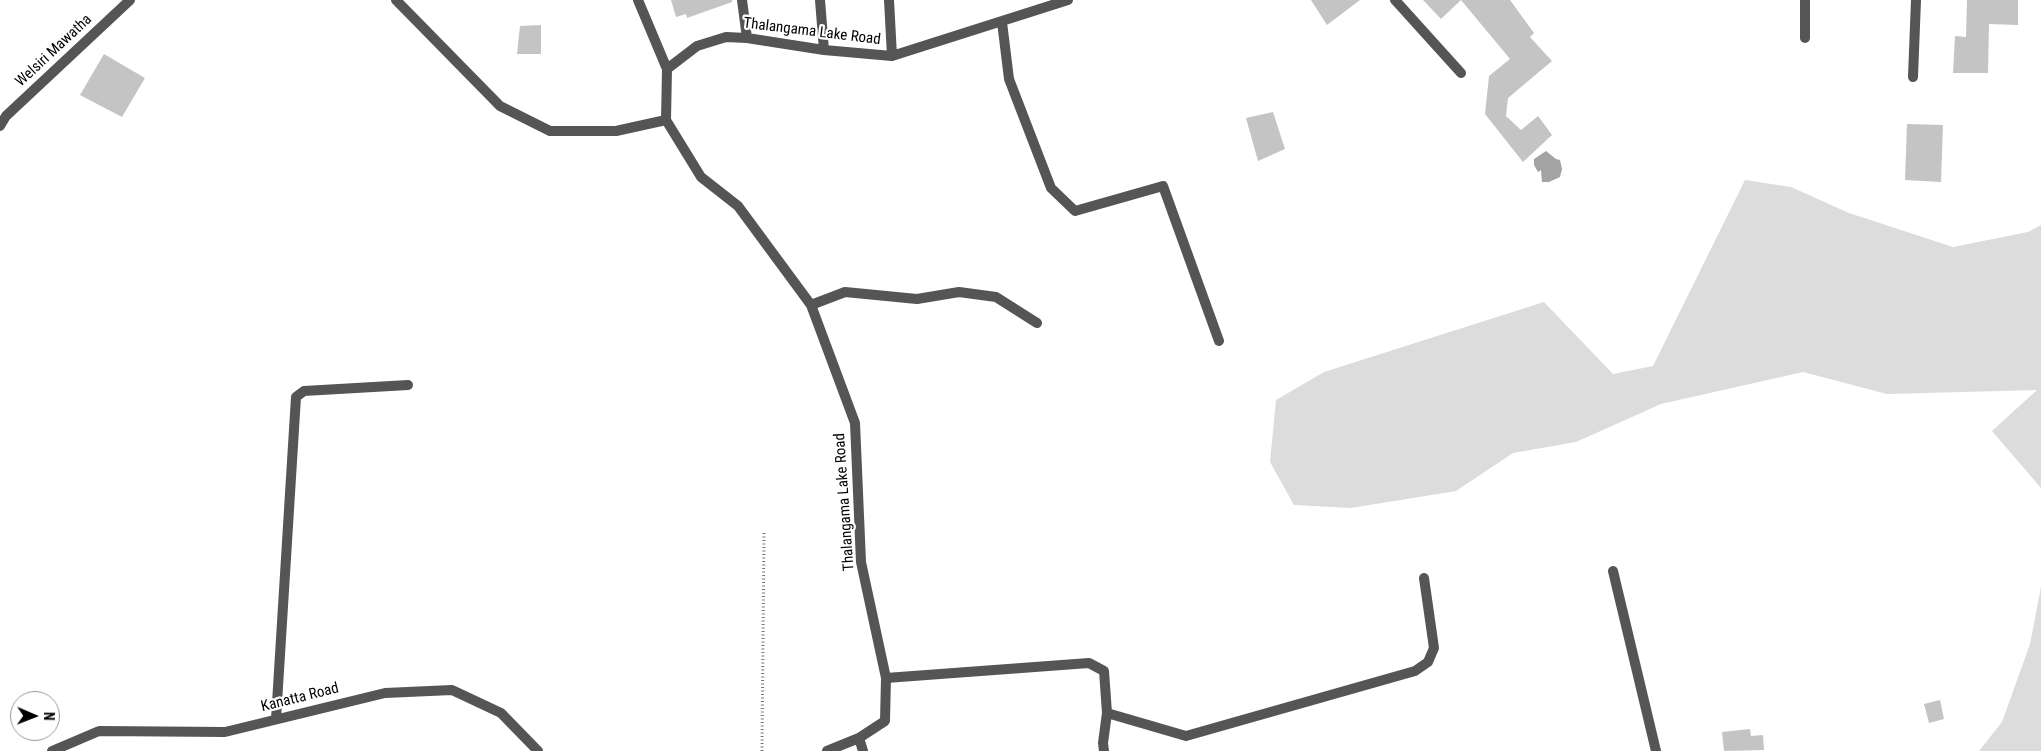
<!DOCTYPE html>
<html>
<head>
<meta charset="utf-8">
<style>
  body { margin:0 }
  #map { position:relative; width:2041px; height:751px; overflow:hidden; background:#fff; font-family:"Roboto Condensed",sans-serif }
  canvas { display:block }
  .north { position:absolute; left:10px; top:691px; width:50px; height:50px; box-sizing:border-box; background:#fff; border:1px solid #999; border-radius:50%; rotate:91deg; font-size:14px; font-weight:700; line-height:20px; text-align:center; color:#000 }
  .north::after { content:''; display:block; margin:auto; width:18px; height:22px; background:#000; clip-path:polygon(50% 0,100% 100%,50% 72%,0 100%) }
</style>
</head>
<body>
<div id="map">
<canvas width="2041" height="751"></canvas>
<div class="north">N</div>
</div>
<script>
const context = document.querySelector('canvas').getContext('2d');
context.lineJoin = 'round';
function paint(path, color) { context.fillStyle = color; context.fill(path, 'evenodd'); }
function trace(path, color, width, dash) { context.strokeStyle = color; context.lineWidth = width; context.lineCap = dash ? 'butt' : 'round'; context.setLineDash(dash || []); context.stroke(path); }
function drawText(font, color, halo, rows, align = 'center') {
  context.font = font + ' "Roboto Condensed",sans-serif'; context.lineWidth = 4.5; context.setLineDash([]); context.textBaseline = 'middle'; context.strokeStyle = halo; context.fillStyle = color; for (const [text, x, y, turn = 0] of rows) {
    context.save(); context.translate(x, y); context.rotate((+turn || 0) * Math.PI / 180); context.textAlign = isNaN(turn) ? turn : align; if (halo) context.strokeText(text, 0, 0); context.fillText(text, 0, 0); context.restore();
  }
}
paint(new Path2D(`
  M1745 180 1791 187 1849 213 1953 247 2028 232 2041 225V488L1992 431 2037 390 1887 394 1803 372 1661 404 1576 442 1513 453 1456 491 1351 508 1294 505 1270 462 1276 400 1324 372 1544 302 1613 374 1653 366Z
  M2041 587V751H1979L2002 722 2030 644Z`), '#dcdcdc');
paint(new Path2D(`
  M1546 151 1556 159 1560 160 1562 169 1560 177 1549 182H1542L1541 170 1538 172 1534 165V159Z`), '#a3a3a3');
paint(new Path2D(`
  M671 0H732V2L687 18 686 14 676 17Z
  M1311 0H1360L1327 25Z
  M1423 0H1510L1534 33 1530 37 1552 61 1508 98 1506 116 1521 130 1538 116 1552 135 1523 162 1485 114 1489 76 1510 59 1461 0 1441 19Z
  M1967 0H2018V25L1989 24 1988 73H1953L1955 36 1966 37Z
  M541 25V54H517L520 26Z
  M104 54 145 78 122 117 80 95Z
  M1273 112 1285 149 1258 161 1246 118Z
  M1907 124 1943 125 1941 182 1905 180Z
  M1940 700 1944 719 1929 723 1924 704Z
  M1750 729 1751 736 1763 735 1764 750 1724 751 1722 732Z`), '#c4c4c4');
trace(new Path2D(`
  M762 751 764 532`), '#777', 3, [1, 2.5]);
trace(new Path2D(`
  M396 0 500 106 550 131H616L666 120
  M638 0 667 69
  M742 0 747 38
  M820 0 824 50
  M889 0 892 56
  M1395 0 1461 73
  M1002 22 1009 79 1051 188 1075 211 1163 186 1219 341
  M1805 38V0
  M1913 77 1916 0
  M0 126 6 116 130 0
  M811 305 845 292 917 299 959 292 996 297 1037 323
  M1613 571 1656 751
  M886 678 1089 663 1104 671 1107 713
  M276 719 296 397 304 391 408 385
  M859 738 863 751
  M52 751 99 731 225 732 385 693 452 690 501 713 538 751
  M827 751 859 738 885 721 886 678 861 562 855 423 811 305 738 206 701 177 666 120 667 69 697 46 726 37 747 38 824 50 892 56 1068 0
  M1104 751 1103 743 1107 713 1186 736 1415 671 1428 662 1434 648 1424 578`), '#555', 10);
drawText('15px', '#000', '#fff', [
  ["Thalangama Lake Road",812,32,7],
  ["Welsiri Mawatha",54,51,-43],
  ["Thalangama Lake Road",845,502,-94],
  ["Kanatta Road",300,698,-14]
]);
</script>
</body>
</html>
